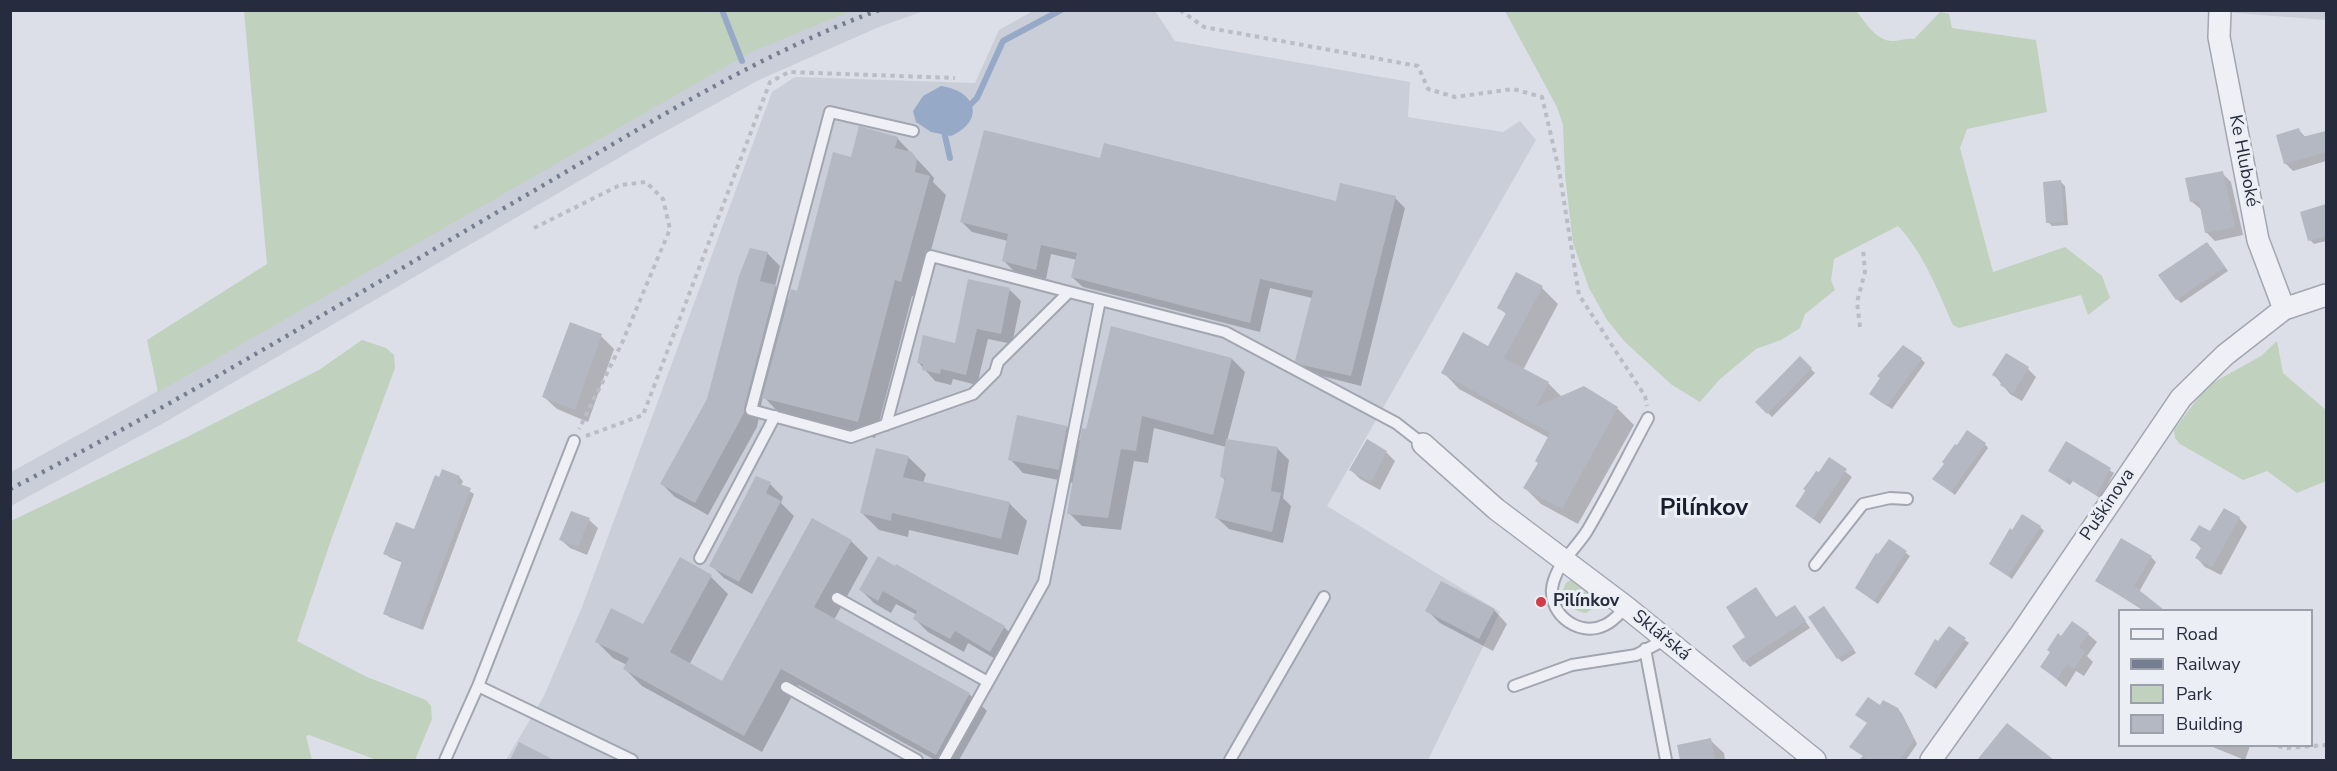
<!DOCTYPE html>
<html>
<head>
<meta charset="utf-8">
<style>
  body { margin:0 }
  #map { position:relative; width:2337px; height:771px; overflow:hidden; background:#dcdfe7; font-family:"Nunito Sans",sans-serif }
  canvas { display:block }
  .frame { position:absolute; inset:0; border:12px solid #262c3d; pointer-events:none }
  .legend { position:absolute; left:2118px; top:609px; width:195px; height:138px; box-sizing:border-box; background:#ebeef4; border:2px solid #9ca0ab; margin:0; padding:8px 10px; list-style:none; font-size:18px; color:#262c3d }
  .legend li { display:flex; align-items:center; gap:12px; height:30px }
  .legend b { width:30px; border:2px solid #9ca0ab }
</style>
</head>
<body>
<div id="map">
<canvas width="2337" height="771"></canvas>
<div class="frame"></div>
<ul class="legend">
<li><b style="height:8px;background:#eff0f5"></b>Road</li>
<li><b style="height:8px;background:#757d90"></b>Railway</li>
<li><b style="height:16px;background:#c0d1bd"></b>Park</li>
<li><b style="height:16px;background:#b3b8c3"></b>Building</li>
</ul>
</div>
<script>
const context = document.querySelector('canvas').getContext('2d');
context.lineJoin = 'round';
function paint(path, color) { context.fillStyle = color; context.fill(path, 'evenodd'); }
function trace(path, color, width, dash) { context.strokeStyle = color; context.lineWidth = width; context.lineCap = dash ? 'butt' : 'round'; context.setLineDash(dash || []); context.stroke(path); }
function drawText(font, color, halo, rows, align = 'center') {
  context.font = font + ' "Nunito Sans",sans-serif'; context.lineWidth = 6; context.setLineDash([]); context.textBaseline = 'middle'; context.strokeStyle = halo; context.fillStyle = color; for (const [text, x, y, turn = 0] of rows) {
    context.save(); context.translate(x, y); context.rotate((+turn || 0) * Math.PI / 180); context.textAlign = isNaN(turn) ? turn : align; if (halo) context.strokeText(text, 0, 0); context.fillText(text, 0, 0); context.restore();
  }
}
paint(new Path2D(`
  M839 11H924L879 27 759 80 646 142 162 424 11 506V472L147 397 525 178 746 53Z
  M1033 11H1155L1175 41 1410 82 1408 117 1503 132 1520 121 1536 140 1327 506 1500 612 1428 760H506L544 696 582 607 772 92 795 77 975 83 999 30Z
  M2211 11H2326V20Z`), '#caced9');
paint(new Path2D(`
  M244 11V10L851 11 751 52 158 392 147 340 267 264Z
  M1505 11H1856C1866 22 1876 42 1894 41 1901 41 1906 38 1914 39L1940 12 1949 14 1952 28 2036 40 2047 112 1967 129 1960 148 1993 272 2065 247 2102 276 2110 298 2088 315 2081 295 1959 328 1953 325C1937 289 1924 254 1898 226L1834 259 1831 280 1835 290 1805 314 1800 328 1781 340 1756 349 1719 380 1700 402 1672 385 1625 342 1607 320 1589 288 1573 243 1565 175 1563 125 1557 107Z
  M362 340 386 348 394 355 395 368 331 540 297 641 367 677 426 700 431 706 432 719 415 760H377L309 735 306 736 312 760H11V521L187 437 319 370Z
  M2277 341 2283 373 2326 410V481L2297 493 2267 471 2243 480 2180 444 2175 438 2174 430 2207 386 2261 356Z
  M1572 579 1598 601 1595 607 1586 613C1572 610 1567 606 1562 592L1566 583Z`), '#c0d1bd');
paint(new Path2D(`
  M941 86C976 91 986 120 951 136L931 132 916 122 913 111 923 96Z`), '#96aac8');
paint(new Path2D(`
  M2299 130 2306 138 2326 132V161L2293 171 2285 163Z
  M897 138 929 172 934 178 933 182 946 195 918 298 912 296 875 438 781 415 763 396 757 427 708 515 675 497 662 484 709 399 767 253 780 266 775 286 789 301 798 293 852 159Z
  M1101 160 1337 203 1395 198 1405 208 1361 386 1314 374 1297 361 1312 298 1270 288 1260 332 1083 287 1072 277 1077 260 1051 254 1046 279 1014 271 1004 261 1008 241 972 232 962 222Z
  M2222 173 2231 182 2243 235 2215 241 2206 232 2202 210 2192 202Z
  M2061 182 2065 186 2068 225 2052 226 2048 222Z
  M2326 205V241L2314 244 2310 240 2302 213Z
  M2211 247 2228 271 2181 303 2177 299Z
  M1517 274 1542 288 1558 304 1523 370 1548 383 1562 397 1584 388 1617 408 1634 425 1578 524 1541 504 1525 488 1539 464 1549 438 1459 389 1443 372 1489 348 1507 315 1499 307Z
  M1010 290 1021 301 1012 344 988 339 977 385 953 379 951 385 935 381 918 362 956 345Z
  M601 336 614 349 588 422 557 409 543 396Z
  M1232 359 1245 372 1227 441 1277 448 1289 460 1283 498 1291 506 1283 543 1229 529 1217 518 1226 481 1222 477 1226 447 1154 428 1148 463 1134 461 1121 530 1082 526 1069 513 1074 483 1023 473 1010 459 1067 427 1081 442 1087 431Z
  M1800 359 1815 373 1772 417 1757 402Z
  M1921 359 1925 363 1892 409 1875 398 1882 378Z
  M2028 369 2036 377 2022 401 2010 394 1994 375Z
  M1367 441 1387 453 1395 461 1380 490 1360 479 1351 470Z
  M2066 443 2114 473 2100 498 2073 481 2070 485 2054 474Z
  M1985 444 1988 448 1955 495 1938 482Z
  M908 457 926 474 923 483 1009 503 1027 521 1018 555 909 530 908 537 879 530 862 513Z
  M1829 459 1852 477 1820 524 1796 506 1816 473 1819 474Z
  M459 477 463 481 461 486 474 494 423 630 389 617 385 613 403 563 389 557 385 553 415 531 440 478Z
  M770 484 783 497 781 503 794 516 752 594 724 578 711 565Z
  M2239 518 2247 527 2221 575 2205 567 2197 558 2202 549 2192 539 2211 533Z
  M589 520 598 528 587 555 570 548 561 540Z
  M2040 527 2044 531 2012 579 1995 567 2012 532Z
  M851 541 868 558 834 620 969 694 987 711 959 760H935L798 685 762 752 642 686 625 669 627 665 613 658 596 641 644 626 680 559 711 577 728 594 689 665 723 683Z
  M1890 541 1910 556 1878 604 1861 592 1879 556Z
  M2151 557 2156 562 2139 592 2161 610H2139L2141 609 2097 581Z
  M878 558 1004 627 1017 640 1004 664 968 643 964 652 928 632 915 619 917 615 896 604 891 613 874 603 861 590Z
  M1756 589 1777 618 1795 607 1810 628 1750 667 1744 661Z
  M1427 610H1494L1507 624 1493 651 1440 623Z
  M1827 612 1856 653 1842 662 1838 658Z
  M1949 628 1969 643 1936 689 1916 674Z
  M2088 634 2097 642 2087 656 2093 662 2084 676 2076 671 2066 687 2042 667 2062 638Z
  M1880 707 1898 709 1902 714 1917 744 1906 760H1859L1863 756 1868 724Z
  M2008 725 2050 760H1979Z
  M1710 740 1724 753 1725 760H1681L1678 746Z
  M520 744 551 760H513Z
  M2210 746H2250L2245 760Z`), '#0003');
trace(new Path2D(`
  M722 10 742 61
  M966 109 977 98 1003 41 1061 10
  M943 127 950 158`), '#96aac8', 6);
paint(new Path2D(`
  M859 126 898 137 895 148 912 152 917 159 915 172 930 176 901 282 895 280 858 422 762 398 791 289 797 291 833 152 851 157Z
  M2299 128 2302 137 2326 131V152L2284 164 2276 135Z
  M984 130 1100 158 1104 143 1336 201 1340 183 1396 196 1351 376 1302 365 1295 361 1313 291 1260 279 1250 323 1071 277 1077 253 1041 245 1036 270 1002 261 1008 234 960 222Z
  M2223 171 2235 227 2205 233 2199 201 2190 202 2185 178Z
  M2061 180 2064 222 2046 223 2043 182Z
  M2326 204V236L2308 241 2300 212Z
  M2207 242 2225 267 2176 300 2158 275Z
  M750 248 768 252 760 281 776 285 744 408V413L695 503 660 484 707 399 739 276Z
  M1516 272 1543 286 1504 358 1549 382 1536 407 1584 386 1618 407 1562 509 1523 488 1538 463 1535 461 1550 433 1441 373 1463 332 1488 346 1506 313 1497 308Z
  M968 279 1010 288 1001 334 977 329 966 375 941 369 940 374 922 370 923 364 917 363 923 335 955 343Z
  M570 322 602 334 575 410 542 397Z
  M1111 326 1232 358 1213 435 1142 416 1136 451 1121 449 1108 518 1067 514 1082 428 1086 429Z
  M1903 345 1922 358 1887 406 1869 394 1880 378 1877 376Z
  M2006 353 2029 367 2013 393 2000 385 2002 381 1992 375Z
  M1800 356 1812 368 1767 414 1755 402Z
  M1017 415 1067 426 1059 470 1008 460Z
  M1967 430 1986 443 1951 492 1932 479 1944 464 1942 462 1955 444 1957 445Z
  M1226 439 1278 447 1271 491 1281 493 1272 532 1215 518 1225 478 1220 477Z
  M1367 439 1387 451 1371 482 1349 470Z
  M2066 441 2111 468 2096 495 2068 478 2066 482 2048 471Z
  M876 448 909 456 903 477 1010 502 1001 539 892 513 891 521 860 513Z
  M1829 457 1847 469 1813 519 1795 506 1806 491 1803 489 1810 480 1816 471 1819 472Z
  M442 469 460 476 457 483 471 488 419 627 383 614 402 561 383 554 396 522 414 529 435 475 439 477Z
  M756 476 771 482 766 493 781 501 739 582 709 566Z
  M2224 508 2240 517 2212 567 2195 558 2202 546 2190 540 2199 525 2210 531Z
  M571 511 590 518 578 547 559 540Z
  M2022 514 2041 526 2008 576 1989 564 2010 528 2012 530Z
  M812 518 852 540 814 607 970 693 936 755 781 669 744 736 623 669 629 658 595 642 611 608 643 624 680 557 712 575 670 652 722 681Z
  M2121 538 2152 556 2134 586 2164 610H2145L2095 581Z
  M1889 539 1907 551 1874 601 1855 588 1876 553 1878 554Z
  M878 556 895 566 896 564 1005 626 990 652 955 631 950 639 913 619 917 611 883 591 878 601 859 590Z
  M1441 581 1495 609 1479 639 1425 611Z
  M1756 587 1776 617 1795 605 1806 621 1743 662 1732 646 1745 637 1726 607Z
  M1824 606 1854 649 1837 659 1808 617Z
  M2072 621 2089 633 2079 647 2085 652 2074 669 2067 664 2057 679 2040 667 2050 652 2047 650 2058 633 2061 636Z
  M1949 626 1966 638 1932 686 1914 674 1935 639 1938 641Z
  M1868 697 1880 705 1883 700 1898 708 1914 739 1900 760H1869L1849 747 1867 723 1855 715Z
  M2007 723 2054 760H1977Z
  M1711 738 1715 760H1680L1677 745Z
  M519 742 554 760H510Z`), '#b3b8c3');
const lane = new Path2D(`
  M913 131 830 112 751 410 851 437 973 394 995 372 998 362 1069 292 1225 332 1396 423 1423 444
  M886 425 931 256 1069 292
  M700 558 775 416
  M1815 565 1863 504 1890 498 1907 499
  M837 598 988 682 1044 582 1100 300
  M1626 607C1620 613 1614 621 1605 625 1577 639 1543 610 1554 580 1560 561 1577 547 1587 531 1609 494 1628 455 1648 418
  M1645 649 1666 760
  M478 686 632 760
  M1514 686 1572 665 1636 655 1666 639
  M786 687 917 760
  M445 760 478 686 574 441
  M944 760 988 682
  M1230 760 1324 597`);
const street = new Path2D(`
  M2220 10 2219 37 2258 240 2284 309
  M1423 444 1496 509 1626 607 1815 760
  M1931 760 2022 632 2181 398 2225 355 2284 309 2326 295`);
trace(lane, '#a2a6b1', 14);
trace(street, '#a2a6b1', 24);
trace(new Path2D(`
  M1180 10 1204 27 1418 66 1428 89 1455 97 1513 89 1542 97 1559 170 1579 295 1645 396 1647 406
  M534 228 620 185 646 182 663 199 670 229 622 343 579 429
  M1860 327 1857 302 1865 272 1863 249
  M586 436 643 415 770 82 789 72 955 78
  M2278 746 2286 748 2326 745`), '#bbbdc5', 4, [4.5, 4.5]);
trace(lane, '#eff0f5', 10);
trace(street, '#eff0f5', 21);
trace(new Path2D(`
  M10 489C188 398 358 293 530 193 643 127 756 55 879 10`), '#757d90', 4.5, [3, 6]);
for (const [x, y, r, color] of [
  [1541,602,6,"#d03d47"]
]) { const dot = new Path2D(); dot.arc(x, y, r, 0, 2 * Math.PI); context.fillStyle = color; context.fill(dot); trace(dot, '#ebeef4', 2); }
drawText('18px', '#262c3d', '#ebeef4', [
  ["Ke Hluboké",2243,161,79],
  ["Puškinova",2108,505,-56],
  ["Sklářská",1661,636,39]
]);
drawText('bold 18px', '#262c3d', '#ebeef4', [
  ["Pilínkov",1553,602]
], 'left');
drawText('bold 24px', '#181e2d', '#ebeef4', [
  ["Pilínkov",1704,509]
]);
</script>
</body>
</html>
